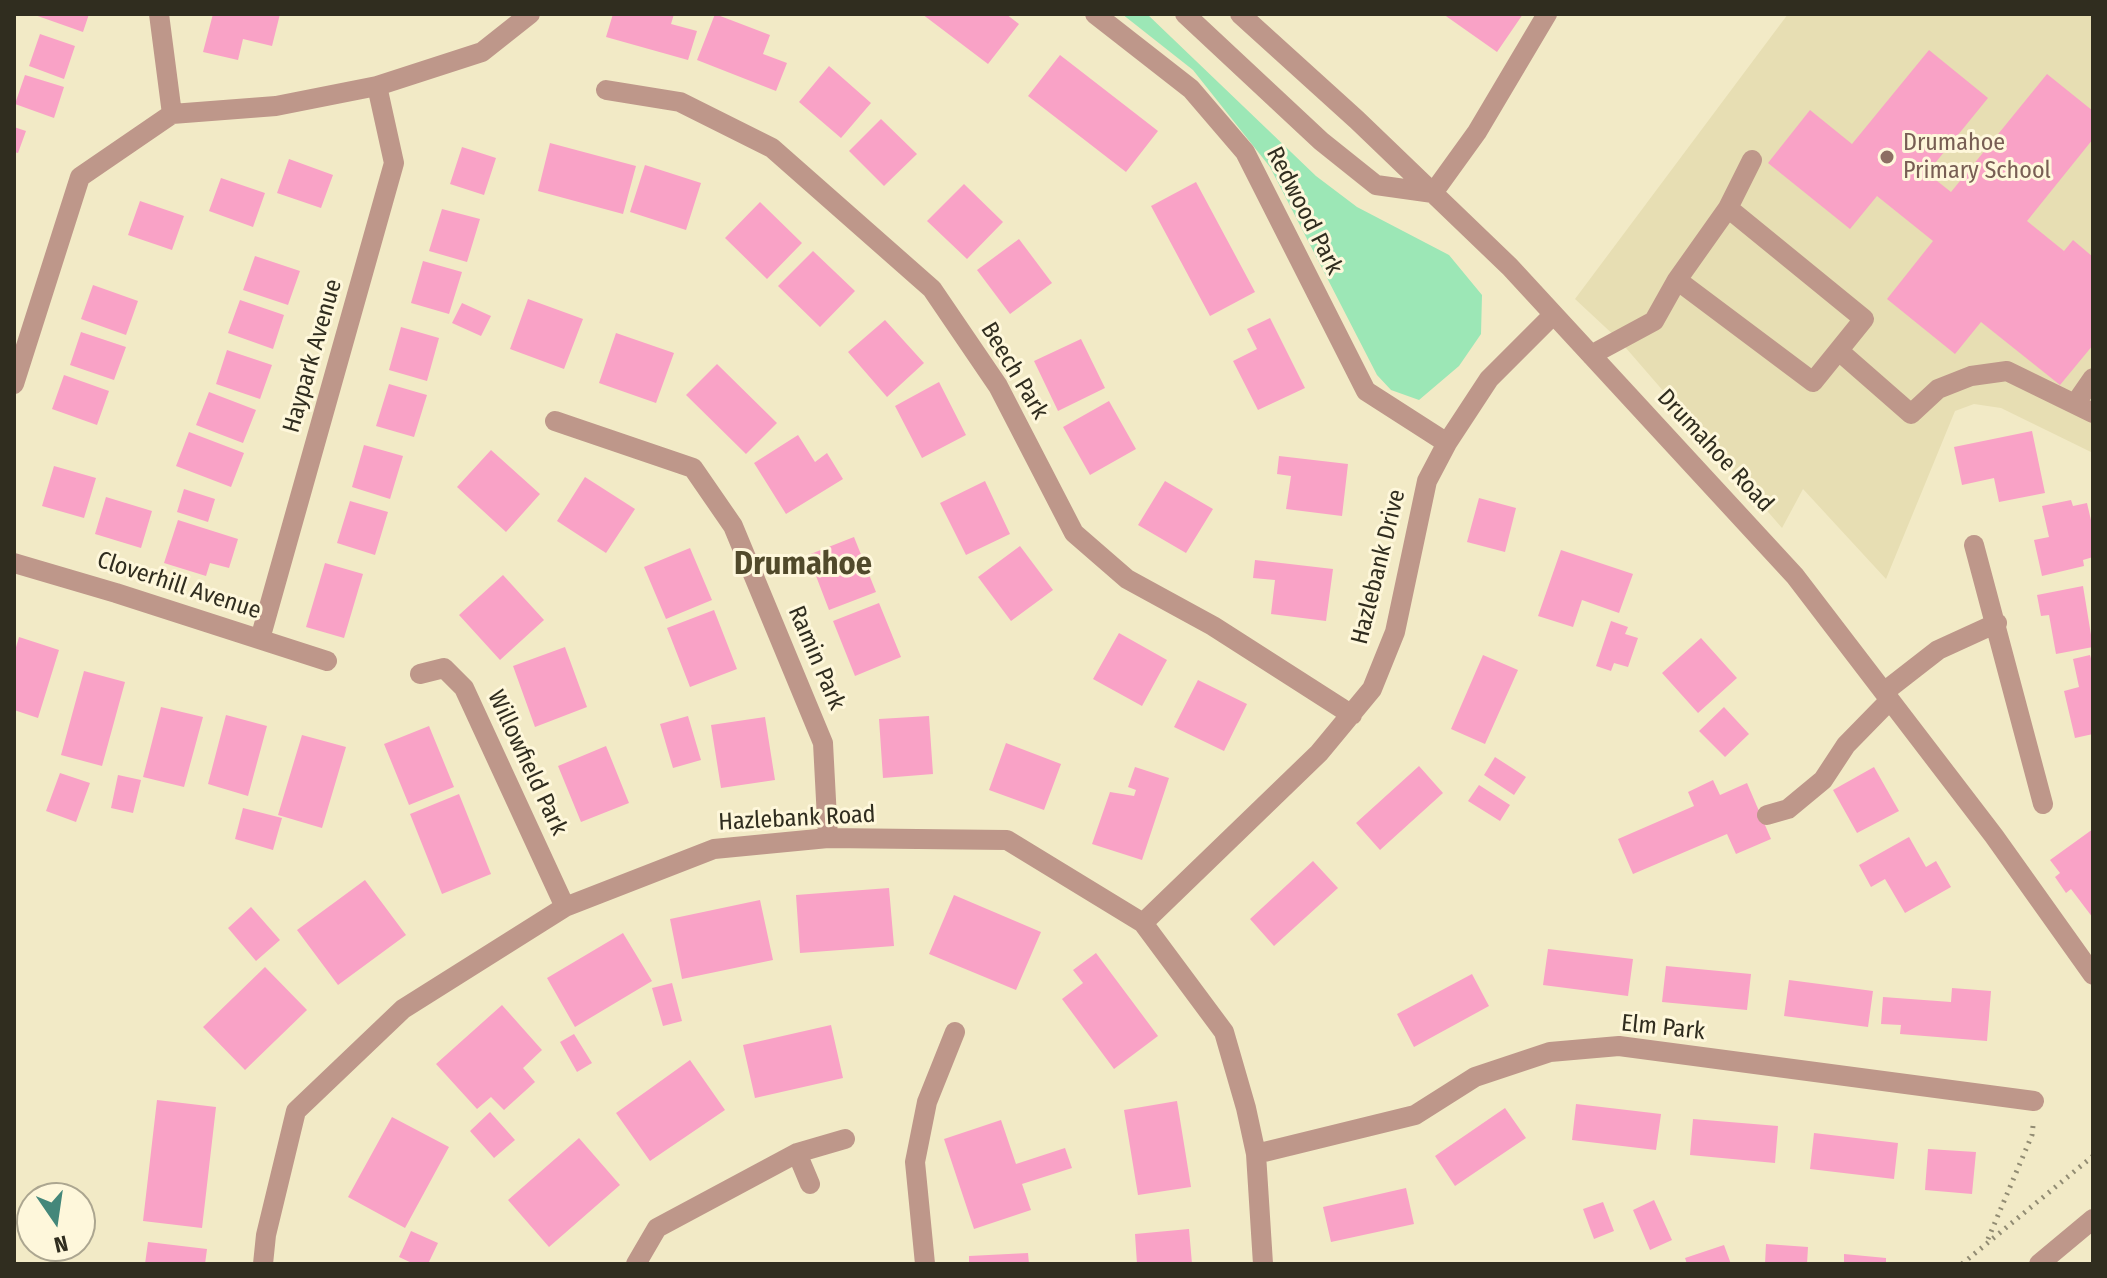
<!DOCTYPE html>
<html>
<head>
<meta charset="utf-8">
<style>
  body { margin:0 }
  #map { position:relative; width:2107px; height:1278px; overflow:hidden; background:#f2eac6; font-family:"Fira Sans Condensed",sans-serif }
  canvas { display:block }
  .frame { position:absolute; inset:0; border:16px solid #302d1f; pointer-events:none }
  .north { position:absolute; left:16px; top:1182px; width:80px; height:80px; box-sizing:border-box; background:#fef7db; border:2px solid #aca690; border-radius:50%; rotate:167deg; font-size:22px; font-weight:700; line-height:32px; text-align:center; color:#302d1f }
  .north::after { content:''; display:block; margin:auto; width:28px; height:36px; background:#44877a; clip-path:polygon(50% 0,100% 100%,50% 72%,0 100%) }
</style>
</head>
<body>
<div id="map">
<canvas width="2107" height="1278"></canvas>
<div class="frame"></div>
<div class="north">N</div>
</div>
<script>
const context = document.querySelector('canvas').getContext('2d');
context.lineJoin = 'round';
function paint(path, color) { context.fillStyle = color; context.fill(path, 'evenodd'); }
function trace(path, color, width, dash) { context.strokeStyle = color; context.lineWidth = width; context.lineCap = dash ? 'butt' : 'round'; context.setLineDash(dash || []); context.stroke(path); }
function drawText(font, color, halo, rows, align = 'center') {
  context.font = font + ' "Fira Sans Condensed",sans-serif'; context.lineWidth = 6; context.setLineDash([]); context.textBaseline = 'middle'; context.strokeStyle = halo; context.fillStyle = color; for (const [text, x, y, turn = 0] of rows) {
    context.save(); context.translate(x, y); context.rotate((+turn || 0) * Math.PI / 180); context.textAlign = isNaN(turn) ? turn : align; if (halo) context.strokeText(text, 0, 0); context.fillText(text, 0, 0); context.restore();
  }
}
paint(new Path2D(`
  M1788 14H2093V453L2001 408 1974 404 1955 411 1886 579 1803 489 1782 528 1619 340 1575 299Z`), '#e7deb3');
paint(new Path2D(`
  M1122 14H1147L1316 176 1357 207 1449 255 1482 295 1481 334 1459 366 1419 400 1391 390 1377 375 1270 167 1193 70Z`), '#9ce7b6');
paint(new Path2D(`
  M32 14H89L83 32Z
  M213 14H280L272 46 243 39 238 60 203 52Z
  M613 14H674L671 24 697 31 688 60 606 37Z
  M715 14 770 35 763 54 787 63 776 91 697 60Z
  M922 14H1006L1019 24 988 64Z
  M1443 14H1523L1497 52Z
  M40 34 75 46 64 79 29 66Z
  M1929 50 1988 98 1927 173 1951 192 2047 74 2093 111V139L2027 221 2064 251 2073 240 2093 257V345L2060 385 1981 322 1955 354 1887 299 1933 241 1877 196 1850 229 1768 163 1810 110 1852 144Z
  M1060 55 1158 131 1126 172 1028 96Z
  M829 66 871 103 841 138 799 102Z
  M25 75 64 87 54 118 15 104Z
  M881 119 917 154 884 186 849 151Z
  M14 127 26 131 18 153 14 152Z
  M550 143 636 166 623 214 538 191Z
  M462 147 496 158 484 195 450 184Z
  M289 159 333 175 321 208 277 193Z
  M645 165 701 183 686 230 630 212Z
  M221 178 265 193 253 227 209 211Z
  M1196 182 1255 292 1210 316 1151 206Z
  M964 184 1003 222 967 259 927 221Z
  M140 201 184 216 172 250 128 235Z
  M760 202 802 243 767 279 725 238Z
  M442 209 480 219 467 262 429 251Z
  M1019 239 1052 283 1010 314 977 270Z
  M813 251 855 291 820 327 778 286Z
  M255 256 300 271 288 305 243 290Z
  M423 261 462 272 449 314 411 303Z
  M93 285 138 301 126 335 81 319Z
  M528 299 583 319 564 369 510 349Z
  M240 300 284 315 273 349 228 333Z
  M462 303 491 316 481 336 452 323Z
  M1270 318 1305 388 1258 410 1233 361 1257 349 1247 329Z
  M885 320 924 363 887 397 848 352Z
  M401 327 439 338 427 381 389 370Z
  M81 332 126 347 114 380 70 365Z
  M616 333 674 353 656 403 599 383Z
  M1081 339 1105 388 1058 411 1034 361Z
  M227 350 272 365 260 399 216 384Z
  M717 364 777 423 746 454 686 395Z
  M64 375 109 391 97 425 52 409Z
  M939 382 966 435 922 458 895 406Z
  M389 384 427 395 414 437 376 426Z
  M209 392 256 410 243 443 196 425Z
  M1109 401 1136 449 1090 475 1063 427Z
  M2032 431 2045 493 1999 502 1994 478 1962 485 1954 447Z
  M189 432 244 453 231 487 176 466Z
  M798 435 815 462 827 453 843 479 786 514 754 463Z
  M364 445 403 456 390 499 352 487Z
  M491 450 540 494 506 532 457 487Z
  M1279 456 1348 464 1342 516 1286 509 1291 476 1277 474Z
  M54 466 96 478 84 518 42 506Z
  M585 477 635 509 606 553 557 521Z
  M985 481 1010 534 966 555 940 503Z
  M1165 481 1213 509 1186 553 1138 525Z
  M184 489 215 499 208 522 177 512Z
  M106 497 152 511 141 548 95 534Z
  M1479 498 1516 508 1505 552 1467 542Z
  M2071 500 2073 506 2087 503 2093 529V557L2083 560 2084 566 2042 576 2034 540 2049 537 2042 506Z
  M350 501 388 512 375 555 337 543Z
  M178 520 238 539 229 568 210 563 206 576 164 563Z
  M854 537 876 592 829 610 808 555Z
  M1020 546 1053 590 1011 621 978 577Z
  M690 548 712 600 666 619 644 567Z
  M1561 550 1633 574 1619 613 1582 600 1573 627 1538 616Z
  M1255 560 1333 569 1326 621 1271 614 1275 580 1253 578Z
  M325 563 363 574 344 638 306 627Z
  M503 575 544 620 500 660 459 615Z
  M2083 586 2093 647 2056 654 2049 615 2041 616 2037 595Z
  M879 603 901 657 855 676 833 621Z
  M714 610 737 669 690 687 667 628Z
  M1611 621 1628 627 1625 634 1638 638 1628 667 1614 663 1611 671 1596 666Z
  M1119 633 1167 660 1142 706 1093 679Z
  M19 637 59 650 38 718 14 710V654Z
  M1701 638 1737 678 1698 713 1662 673Z
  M565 647 587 707 535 727 513 666Z
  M1483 655 1518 670 1485 744 1451 729Z
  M2090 655 2093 666V734L2075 738 2064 691 2079 687 2073 659Z
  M84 671 125 682 102 766 61 755Z
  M1198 680 1247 704 1224 751 1174 727Z
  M161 707 203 717 184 787 143 777Z
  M1724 707 1749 734 1725 757 1699 731Z
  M226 715 267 726 248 796 208 784Z
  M688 716 701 760 673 768 660 724Z
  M929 716 933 774 883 778 879 719Z
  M765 717 775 780 721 788 711 725Z
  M429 726 454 787 409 805 384 744Z
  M302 735 346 747 322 828 278 815Z
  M1006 743 1061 764 1044 810 989 790Z
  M606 746 629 803 581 822 558 766Z
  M1495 757 1526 777 1514 795 1484 775Z
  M1419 766 1443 793 1380 850 1356 823Z
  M1135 767 1169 778 1142 860 1092 844 1110 792 1134 796 1136 790 1128 787Z
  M1874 767 1899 811 1857 833 1833 790Z
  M60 773 90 783 76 822 46 811Z
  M118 775 141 780 133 813 111 808Z
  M1713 780 1720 795 1747 783 1771 839 1736 854 1727 834 1633 874 1618 839 1694 806 1688 792Z
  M1479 785 1510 805 1500 821 1468 801Z
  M459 794 491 874 442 894 410 814Z
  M243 808 282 818 273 850 235 839Z
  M2093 829V918L2071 889 2066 893 2055 877 2060 873 2050 860Z
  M1909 837 1926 867 1936 861 1951 887 1905 913 1885 879 1871 887 1859 865Z
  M1313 861 1338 888 1274 946 1250 919Z
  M365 880 406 935 338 985 297 930Z
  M889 888 894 946 800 953 796 895Z
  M954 895 1041 932 1016 990 929 954Z
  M760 900 773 960 682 979 670 919Z
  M251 907 280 940 256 961 228 928Z
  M623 933 652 981 575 1027 547 978Z
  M1548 949 1633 959 1628 996 1543 985Z
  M1096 953 1158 1036 1114 1069 1062 999 1083 983 1073 970Z
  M1666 966 1751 974 1747 1010 1662 1002Z
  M265 967 307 1010 245 1070 203 1027Z
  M1472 974 1489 1006 1414 1047 1397 1014Z
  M1789 980 1873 991 1868 1027 1784 1016Z
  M672 983 682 1021 663 1026 652 988Z
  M1952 988 1991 991 1987 1041 1900 1034 1901 1025 1881 1024 1883 997 1951 1002Z
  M502 1005 542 1050 523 1068 535 1082 504 1110 491 1097 477 1109 436 1064Z
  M831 1025 843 1078 755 1098 743 1045Z
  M574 1034 592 1063 577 1072 560 1042Z
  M690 1060 725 1110 650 1161 616 1113Z
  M157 1100 216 1107 202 1228 143 1221Z
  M1177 1101 1191 1187 1138 1195 1124 1110Z
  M1576 1104 1661 1114 1656 1150 1572 1140Z
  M1505 1108 1526 1138 1455 1186 1435 1156Z
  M490 1112 515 1140 494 1158 470 1131Z
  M392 1117 449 1147 405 1228 348 1197Z
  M1693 1119 1778 1126 1775 1163 1690 1155Z
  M1001 1120 1016 1164 1065 1148 1072 1168 1022 1184 1031 1210 974 1229 944 1139Z
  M1814 1133 1898 1143 1894 1179 1810 1169Z
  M579 1138 620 1185 549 1247 508 1200Z
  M1928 1149 1976 1152 1972 1194 1925 1190Z
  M1406 1188 1414 1224 1331 1242 1323 1207Z
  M1654 1200 1672 1240 1650 1250 1633 1210Z
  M1603 1202 1614 1231 1594 1239 1583 1209Z
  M1189 1229 1192 1264H1137L1135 1234Z
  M411 1231 438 1243 428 1264H414L399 1257Z
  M148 1242 207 1249 205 1264H145Z
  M1766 1244 1808 1247 1807 1264H1765Z
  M1724 1245 1731 1264H1687L1685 1258Z
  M1028 1253 1029 1264H969V1256Z
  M1844 1254 1886 1258V1264H1844Z`), '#f9a2c6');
trace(new Path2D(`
  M1988 1239 2032 1135 2033 1126
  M1962 1264 2093 1156`), '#928c73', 5, [2, 6]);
trace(new Path2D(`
  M159 14 172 114
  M1095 14 1191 89 1245 152 1366 391 1447 443
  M1185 14 1321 141 1376 185 1433 193 1477 132 1547 14
  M1240 14 1357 120 1510 267 1795 576 1994 836 2093 975
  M606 90 680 102 772 148 932 289 998 386 1074 533 1127 579 1213 626 1352 715
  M1677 280 1813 382 1864 319 1728 208
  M1839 351 1911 414 1938 389 1971 376 2007 371 2093 413
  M1591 355 1654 321 1677 280 1728 208 1752 160
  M14 384 80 177 172 114 276 106 377 86 482 52 530 14
  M2075 404 2093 378
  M555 421 693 468 733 526 823 743 828 838
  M1974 545 2043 804
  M14 563 116 593 327 661
  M260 639 394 163 377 86
  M420 674 444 668 464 688 565 907
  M1884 692 1938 650 1997 623
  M1767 815 1788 809 1823 780 1846 745 1890 700
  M1143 923 1319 753 1372 689 1395 632 1427 481 1447 443 1489 379 1553 315
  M797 1153 810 1184
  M1256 1154 1415 1115 1475 1077 1550 1052 1619 1046 2034 1101
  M263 1264 266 1235 296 1111 403 1009 565 907 714 849 828 838 1007 840 1143 923 1224 1032 1246 1108 1256 1154 1263 1264
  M636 1264 657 1228 797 1153 845 1139
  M925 1264 915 1162 927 1102 955 1032
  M2039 1264 2093 1219`), '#be978a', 20);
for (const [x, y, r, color] of [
  [1887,157,8,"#8d6e63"]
]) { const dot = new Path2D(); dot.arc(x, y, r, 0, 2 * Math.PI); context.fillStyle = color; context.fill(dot); trace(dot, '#fef7db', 3); }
drawText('24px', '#785e54', '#fef7db', [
  ["Drumahoe",1903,143],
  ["Primary School",1903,171]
], 'left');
drawText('24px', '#302d1f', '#fef7db', [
  ["Redwood Park",1304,211,63],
  ["Haypark Avenue",313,356,-74],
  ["Beech Park",1014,371,59],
  ["Drumahoe Road",1715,451,47],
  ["Hazlebank Drive",1379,567,-76],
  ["Cloverhill Avenue",179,586,18],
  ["Ramin Park",816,658,67],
  ["Willowfield Park",527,763,65],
  ["Hazlebank Road",797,819,-3],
  ["Elm Park",1663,1028,6]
]);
drawText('bold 32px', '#514a2b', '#fef7db', [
  ["Drumahoe",803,565]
]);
</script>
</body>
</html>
